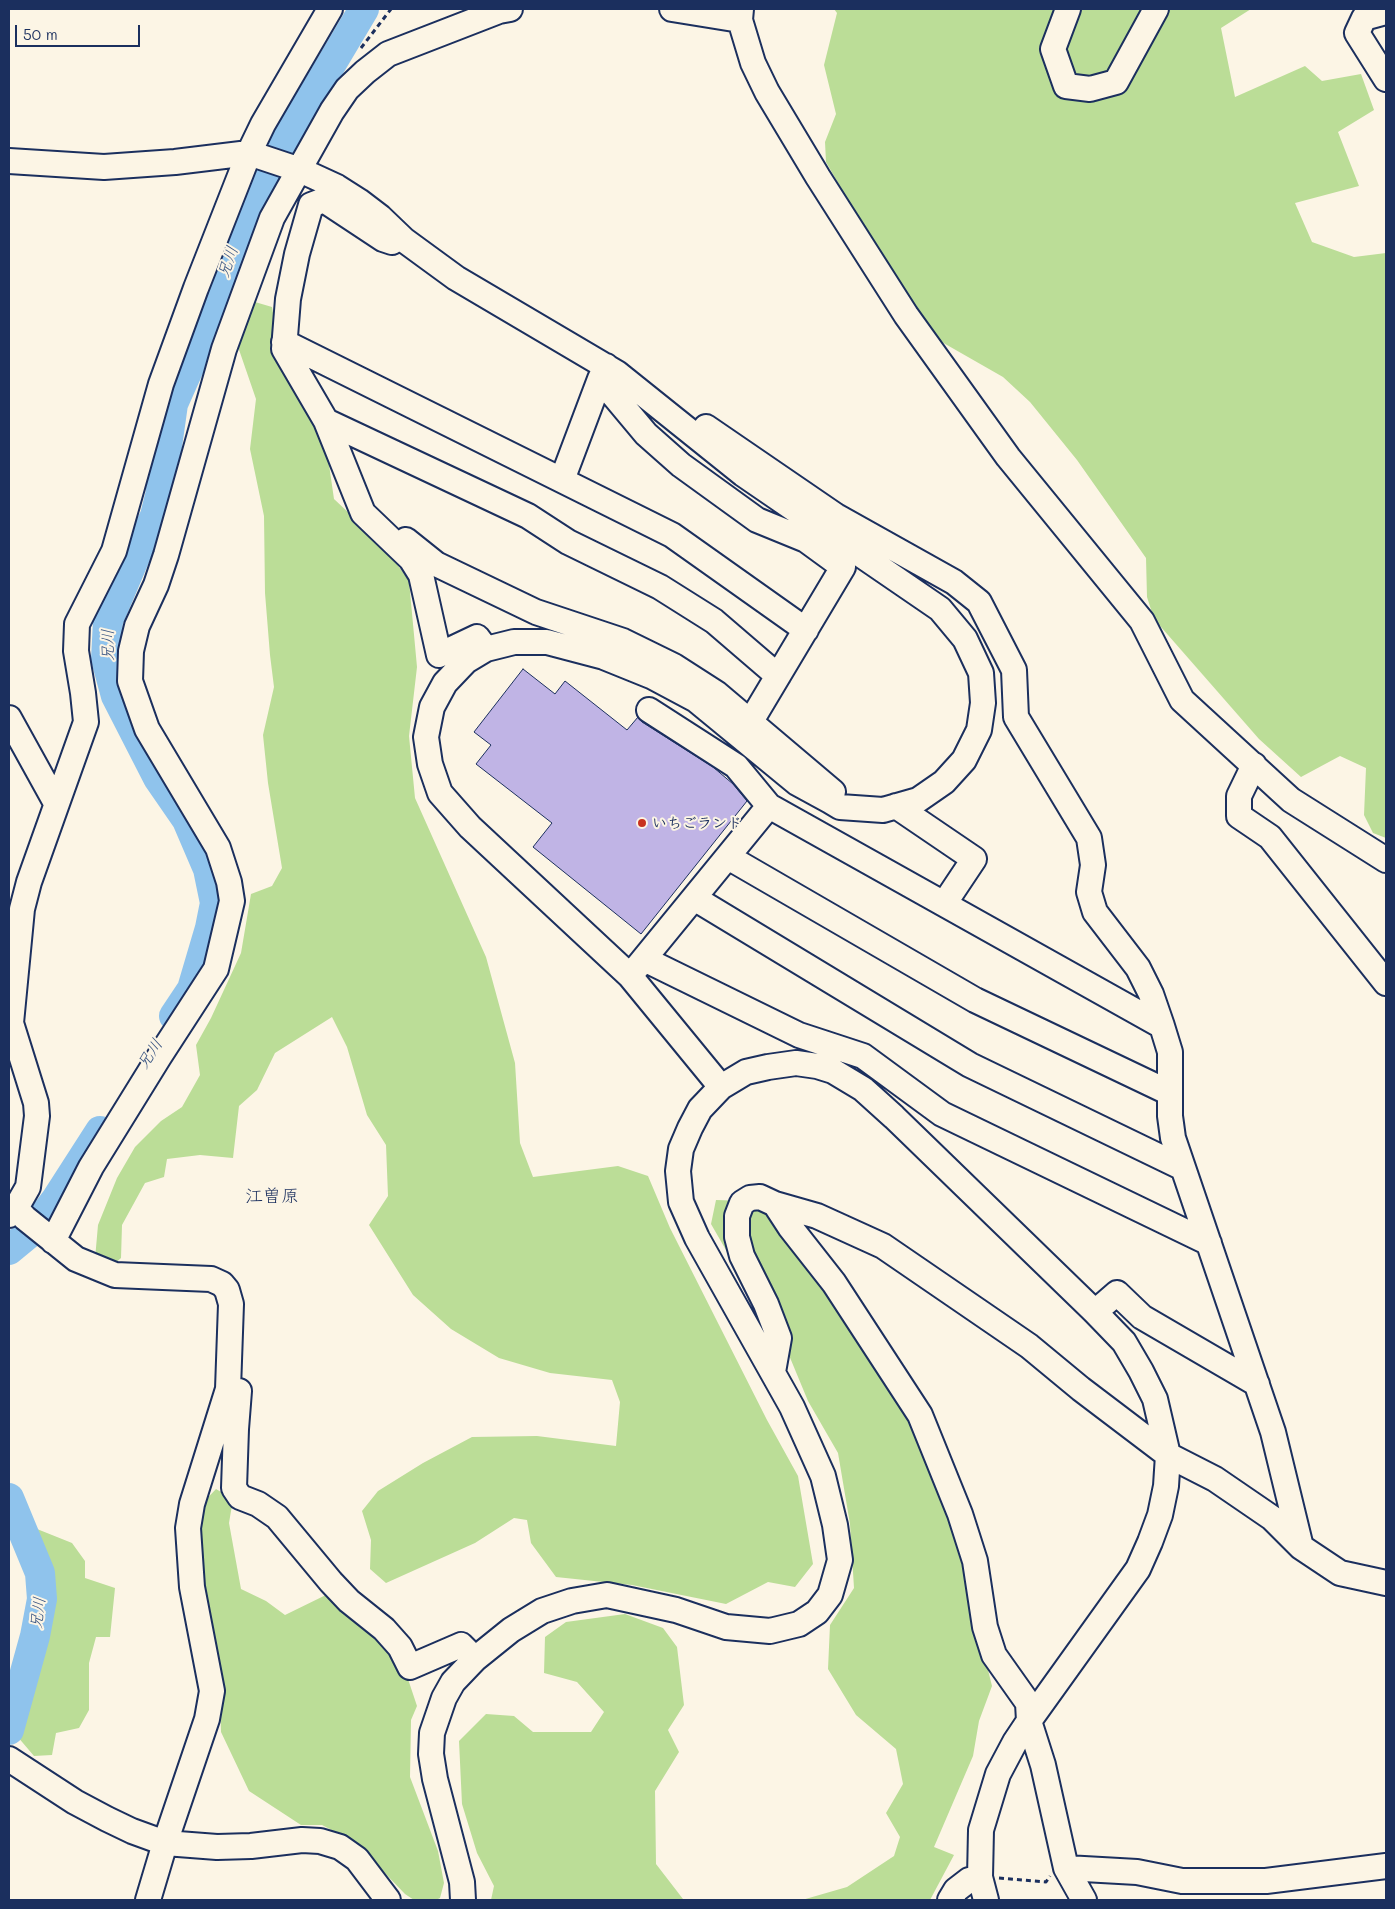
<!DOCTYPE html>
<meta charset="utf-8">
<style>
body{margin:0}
#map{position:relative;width:1395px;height:1909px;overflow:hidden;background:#fcf5e5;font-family:Mali,sans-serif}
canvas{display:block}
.frame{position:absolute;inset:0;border:10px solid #1b2f5e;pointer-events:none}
.scale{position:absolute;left:15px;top:25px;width:125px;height:22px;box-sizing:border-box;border:2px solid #1b2f5e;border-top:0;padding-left:6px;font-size:15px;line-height:18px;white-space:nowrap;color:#1b2f5e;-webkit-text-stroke:4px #fcf5e5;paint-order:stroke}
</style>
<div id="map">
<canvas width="1395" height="1909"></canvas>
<div class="frame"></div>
<div class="scale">50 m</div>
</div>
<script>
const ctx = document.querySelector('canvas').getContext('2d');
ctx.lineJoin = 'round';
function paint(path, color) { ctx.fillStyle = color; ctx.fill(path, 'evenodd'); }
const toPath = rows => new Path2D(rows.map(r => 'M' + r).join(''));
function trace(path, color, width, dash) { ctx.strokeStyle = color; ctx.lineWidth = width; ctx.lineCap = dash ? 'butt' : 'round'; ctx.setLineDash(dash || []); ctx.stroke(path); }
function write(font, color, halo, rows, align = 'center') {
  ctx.font = font + ' Mali,"Klee One",sans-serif'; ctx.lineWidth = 4; ctx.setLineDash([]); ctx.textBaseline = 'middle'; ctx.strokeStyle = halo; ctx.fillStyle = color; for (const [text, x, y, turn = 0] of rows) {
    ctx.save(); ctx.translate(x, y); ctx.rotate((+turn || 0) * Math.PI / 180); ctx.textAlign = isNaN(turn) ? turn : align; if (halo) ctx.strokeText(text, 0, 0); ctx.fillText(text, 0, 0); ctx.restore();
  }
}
const green = toPath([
 [834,9,1251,9,1221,28,1235,97,1305,66,1322,81,1361,74,1374,110,1338,132,1359,186,1295,203,1312,242,1354,257,1386,253,1386,838,1373,833,1364,815,1366,768,1340,756,1301,777,1259,739,1154,619,1147,597,1146,558,1077,460,1030,402,1003,377,933,337,872,242,826,162,825,142,836,114,824,65,837,13],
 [255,302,272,307,280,354,324,430,334,499,384,546,409,581,417,667,409,736,415,798,486,957,515,1063,520,1143,533,1177,618,1166,648,1176,670,1228,767,1420,798,1476,813,1564,795,1587,768,1582,726,1604,632,1585,556,1577,531,1543,527,1520,514,1518,475,1543,386,1583,370,1569,371,1540,362,1511,378,1491,423,1463,472,1437,537,1436,616,1446,620,1402,612,1380,550,1373,499,1358,451,1329,413,1295,369,1225,388,1196,386,1145,367,1115,347,1047,332,1017,275,1053,257,1090,239,1106,233,1158,200,1155,167,1159,164,1177,145,1183,122,1225,121,1258,111,1267,95,1259,98,1225,117,1178,135,1147,161,1121,182,1107,200,1075,196,1045,211,1018,241,953,251,894,272,886,282,868,268,783,263,735,274,687,270,655,265,593,264,516,250,449,256,399,236,341],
 [716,1200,746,1201,767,1207,901,1389,955,1501,980,1638,992,1686,979,1721,973,1756,934,1847,954,1855,930,1900,802,1900,847,1887,894,1856,900,1837,886,1813,903,1784,896,1749,856,1715,828,1669,830,1625,854,1588,850,1524,838,1453,808,1401,774,1319,734,1264,711,1224],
 [216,1489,233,1499,229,1523,241,1589,266,1601,285,1615,332,1592,400,1655,417,1706,411,1720,410,1777,438,1851,444,1883,440,1898,436,1900,414,1900,405,1894,355,1842,322,1825,301,1825,249,1791,221,1732,219,1662,203,1598,199,1507],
 [37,1529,72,1543,85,1561,85,1578,115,1588,110,1637,96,1637,89,1663,89,1710,79,1728,56,1733,52,1755,34,1756,17,1736,37,1669,49,1616,50,1574,34,1543],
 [625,1614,663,1628,677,1647,684,1705,668,1730,679,1752,655,1791,656,1864,683,1899,686,1900,491,1900,494,1886,477,1853,462,1804,459,1741,486,1714,514,1716,533,1732,591,1732,604,1712,577,1682,544,1673,545,1637,566,1622]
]);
const river = toPath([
 [174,1016,192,989,210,928,215,903,208,869,187,820,158,778,116,696,106,659,108,621,135,557,155,516,160,496,173,404,205,332,236,237,270,167,364,9],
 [9,1250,32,1231,55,1201,100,1131],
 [9,1498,40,1573,42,1599,35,1636,9,1730]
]);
const building = toPath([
 [523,669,555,694,565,681,627,730,638,717,642,722,713,767,733,784,747,801,641,934,533,847,552,823,476,764,491,745,474,732,523,669]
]);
const path = toPath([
 [361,48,391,9],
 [999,1878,1046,1882,1050,1876]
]);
const minor = toPath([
 [672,9,740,20],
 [741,9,740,20,753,63,767,92,818,177,906,315,1008,457,1142,621,1182,700,1291,800,1386,860],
 [1068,9,1053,49,1066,86,1090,89,1116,82,1156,9],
 [1386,12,1364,18,1357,33,1386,79],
 [9,161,104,167,175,162,249,153,300,170,337,187,359,201,380,217,404,240,456,278,617,373,743,474,940,609,965,639,981,673,983,703,979,730,964,760,944,782,918,800,883,810,840,807,830,801,797,783,696,700,651,676,604,657,547,642,514,642,486,649,466,661,445,683,432,707,426,737,430,764,440,793,470,827,630,976,721,1087],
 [392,242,383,239,324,200,311,205,297,254,288,299,284,349,326,421,363,513,411,559,421,575,439,655,477,637,486,649],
 [284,342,672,535,806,630],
 [606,366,600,379,646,434,681,465,757,520,806,540,843,567,751,721],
 [326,421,528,516,568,542,660,587,714,621,778,676],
 [706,427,836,516,954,582,979,602,1014,670,1016,717,1089,838,1093,865,1089,892,1095,912,1138,968,1151,994,1162,1026,1170,1052,1170,1116,1173,1138,1273,1432,1301,1547],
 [562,480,600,379],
 [406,540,436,564,536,612,623,641,674,666,716,693,833,792],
 [649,710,736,766,769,806,1162,1026],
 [9,718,56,803],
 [1254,765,1239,796,1239,816,1270,837,1386,983],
 [896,806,974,859,944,904],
 [728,857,975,1000,1170,1093],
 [694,898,970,1065,1183,1168],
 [644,959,799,1035,863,1056,942,1114,1209,1243],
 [634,971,769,806],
 [775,1204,790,1227,834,1283,920,1415,960,1514,975,1561,985,1627,994,1655,1028,1703,1029,1721,1043,1765,1066,1868,1084,1900],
 [16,1208,25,1218,76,1259,115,1275,211,1279,222,1284,227,1290,231,1304,228,1389,192,1504,188,1528,192,1587,212,1691,207,1719,165,1843,148,1900],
 [9,1215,16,1208,28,1187,37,1116,36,1103,11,1023,22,909,29,882,86,722,83,693,76,651,77,624,114,551,161,384,196,288,249,153,263,124,330,9],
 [53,1241,91,1167,159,1057,216,969,232,901,229,882,218,848,147,729,130,681,131,651,137,626,156,585,166,555,224,349,272,218,332,111,347,89,365,72,388,54,499,11,510,9],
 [1095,1312,1117,1293,1142,1317,1257,1384],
 [773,1372,779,1338,766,1304,742,1256,737,1237,737,1216,742,1203,750,1198,760,1197,775,1204,817,1216,883,1246,1029,1346,1081,1389,1168,1455,1215,1479,1272,1518,1301,1547,1340,1573,1386,1583],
 [236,1391,239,1391,236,1429,234,1488,240,1497,258,1504,277,1517,331,1582,349,1601,384,1629,400,1647,410,1667,461,1645,475,1659],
 [9,1759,75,1802,107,1819,132,1831,165,1843,217,1847,251,1846,302,1840,320,1841,340,1847,357,1859,388,1900],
 [1066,1868,1137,1872,1182,1881,1266,1881,1386,1866],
 [463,1900,462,1882,435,1779,431,1754,432,1733,444,1698,453,1682,475,1659,511,1630,542,1611,572,1601,607,1595,676,1610,726,1627,770,1631,799,1624,817,1612,830,1595,840,1560,835,1525,823,1476,792,1407,697,1238,681,1202,678,1171,681,1149,690,1128,700,1109,721,1087,746,1072,768,1067,796,1063,817,1066,833,1071,863,1089,894,1117,1095,1312,1124,1342,1141,1371,1155,1399,1168,1455,1166,1486,1160,1515,1150,1542,1138,1569,1029,1721,1015,1742,998,1774,981,1830,980,1877,986,1900],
 [950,1900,956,1890,969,1880,980,1877]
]);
const markers = [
 [642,823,5,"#c8321e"]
];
const poiNames = [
 ["いちごランド",652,823]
];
const waterNames = [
 ["兄川",228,262,-71],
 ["兄川",108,645,-90],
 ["兄川",150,1054,-57],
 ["兄川",38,1613,-83]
];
const quarterNames = [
 ["江曽原",272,1196]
];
paint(green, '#bbdd97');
trace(river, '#8fc3ec', 30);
paint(building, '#c0b4e5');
trace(building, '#1b2f5e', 1);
trace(minor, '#1b2f5e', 28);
trace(path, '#1b2f5e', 3, [5, 4]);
trace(minor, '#fcf5e5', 24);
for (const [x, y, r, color] of markers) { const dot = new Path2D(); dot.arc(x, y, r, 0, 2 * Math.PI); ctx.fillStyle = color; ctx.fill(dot); trace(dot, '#fcf5e5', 2); }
write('bold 15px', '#1b2f5e', '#fcf5e5', poiNames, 'left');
write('italic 16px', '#385482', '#fcf5e5', waterNames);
write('18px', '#1b2f5e', '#fcf5e5', quarterNames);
</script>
